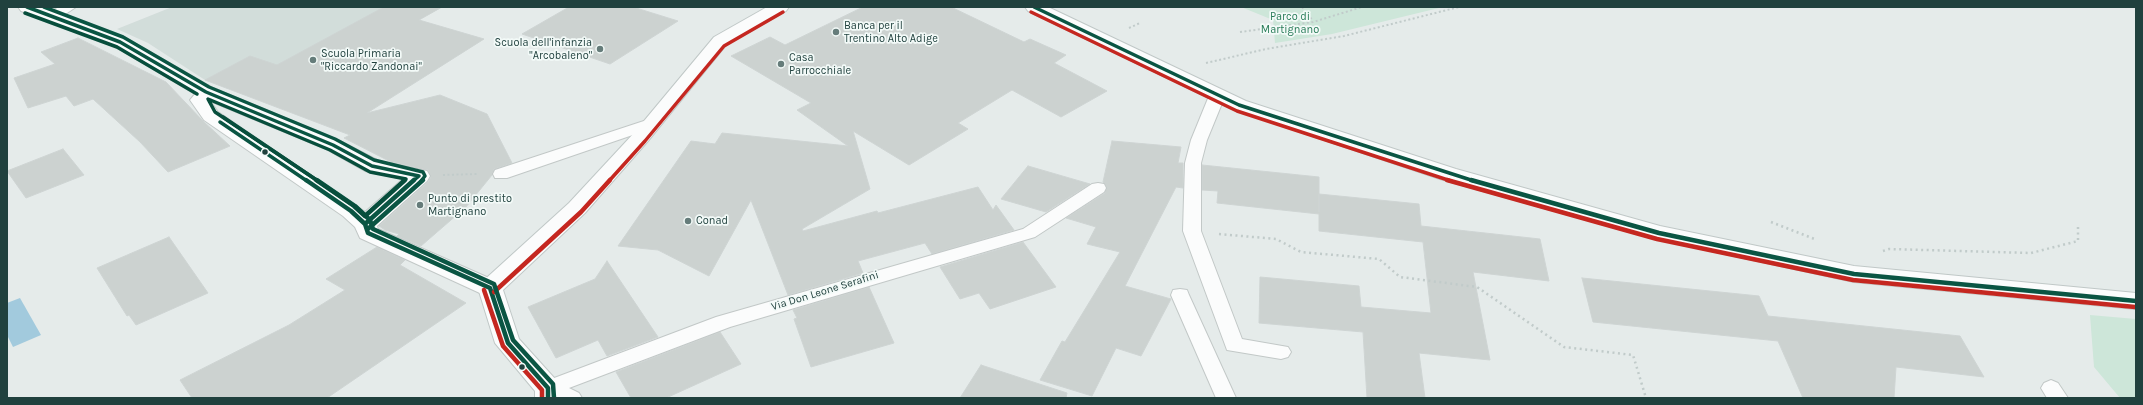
<!DOCTYPE html>
<style>
body{margin:0}
#map{position:relative;width:2143px;height:405px;overflow:hidden;background:#e5ebea;font-family:Karla,sans-serif}
canvas{display:block}
.frame{position:absolute;inset:0;border:8px solid #20413e;pointer-events:none}
</style>
<div id="map">
<canvas width="2143" height="405"></canvas>
<div class="frame"></div>
</div>
<script>
const ctx = document.querySelector('canvas').getContext('2d');
ctx.lineJoin = 'round';
function paint(path, color) { ctx.fillStyle = color; ctx.fill(path, 'evenodd'); }
const toPath = rows => new Path2D(rows.map(r => 'M' + r).join(''));
function trace(path, color, width, dash) { ctx.strokeStyle = color; ctx.lineWidth = width; ctx.lineCap = dash ? 'butt' : 'round'; ctx.setLineDash(dash || []); ctx.stroke(path); }
function write(font, color, halo, rows, align = 'center') {
  ctx.font = font + ' Karla,sans-serif'; ctx.lineWidth = 3.5; ctx.setLineDash([]); ctx.textBaseline = 'middle'; ctx.strokeStyle = halo; ctx.fillStyle = color; for (const [text, x, y, turn = 0] of rows) {
    ctx.save(); ctx.translate(x, y); ctx.rotate((+turn || 0) * Math.PI / 180); ctx.textAlign = isNaN(turn) ? turn : align; if (halo) ctx.strokeText(text, 0, 0); ctx.fillText(text, 0, 0); ctx.restore();
  }
}
const built = toPath([
 [172,7,433,7,439,9,419,20,484,39,424,77,319,123,205,80,148,43,117,29]
]);
const green = toPath([
 [1241,7,1443,7,1332,34,1275,43,1273,20],
 [2090,315,2136,319,2136,398,2120,398,2094,367]
]);
const water = toPath([
 [20,298,41,335,13,347,7,335,7,303]
]);
const building = toPath([
 [384,7,442,7,419,20,484,39,367,113,440,95,487,114,512,163,494,169,492,175,466,207,421,246,397,236,399,234,385,230,379,226,428,182,431,177,428,170,391,162,344,138,350,135,205,80,250,56,277,65,384,7],
 [569,7,633,7,678,21,610,64,522,34,569,7],
 [863,7,951,7,1024,42,1030,39,1066,55,1054,63,1107,91,1061,117,1012,90,958,123,968,129,909,165,853,131,870,189,802,229,803,231,877,211,878,213,978,187,993,210,996,205,1014,230,932,254,925,243,858,261,863,273,788,295,751,200,709,276,658,250,618,246,691,141,715,144,722,133,848,146,797,110,811,103,731,56,770,37,785,45,863,7],
 [78,38,166,82,203,121,230,146,168,172,140,142,93,99,74,106,66,96,28,108,14,78,55,64,41,52,78,38],
 [1112,141,1181,147,1178,163,1183,163,1183,188,1176,187,1125,286,1171,299,1141,356,1116,348,1092,396,1040,380,1062,341,1065,342,1120,252,1087,244,1096,227,1066,218,1105,193,1107,187,1103,182,1112,141],
 [63,149,84,175,26,198,7,171,63,149],
 [1202,165,1319,177,1319,212,1319,194,1419,204,1421,226,1540,239,1549,281,1473,272,1490,360,1419,353,1425,398,1367,398,1363,332,1259,323,1260,277,1359,286,1361,307,1431,313,1423,242,1319,231,1319,214,1217,203,1218,191,1202,190,1202,165],
 [1028,166,1090,184,1046,212,1001,199,1028,166],
 [169,237,208,293,136,325,129,315,127,316,97,268,169,237],
 [1023,242,1056,287,990,309,979,293,960,299,940,267,1023,242],
 [377,247,405,260,400,265,466,303,327,398,192,398,180,380,289,325,345,290,326,279,377,247],
 [607,261,658,337,607,356,598,340,556,358,528,307,595,279,607,261],
 [1582,278,1759,296,1768,316,1960,336,1984,377,1896,367,1894,398,1803,398,1778,341,1593,322,1582,278],
 [869,287,894,343,811,367,794,319,797,318,793,310,869,287],
 [720,332,741,364,666,398,631,398,616,372,720,332],
 [981,365,1067,393,1066,398,960,398,981,365]
]);
const pathFar1 = toPath([
 [1302,7,1313,21],
 [1129,28,1140,23],
 [1240,32,1313,22,1362,7],
 [1206,63,1266,49,1344,36,1459,7],
 [443,175,478,174]
]);
const path = toPath([
 [1771,222,1817,240],
 [1219,234,1276,239,1301,252,1379,259,1400,277,1477,287,1564,347,1633,355,1646,398],
 [1883,251,1889,249,2031,253,2078,241,2078,225]
]);
const lane = toPath([
 [59,7,76,7,58,19,48,19,46,16,48,13,59,7],
 [1217,91,1222,93,1225,96,1207,140,1201,163,1201,231,1242,339,1288,347,1291,352,1288,357,1281,359,1227,350,1183,231,1185,163,1191,140,1209,96,1212,93,1217,91],
 [653,118,659,120,661,123,659,126,507,178,495,178,493,174,495,170,653,118],
 [1098,183,1104,184,1106,188,1104,192,1035,237,730,327,569,388,579,393,582,398,552,398,541,393,538,388,541,383,716,317,1023,229,1092,184,1098,183],
 [1180,289,1187,290,1189,295,1236,398,1216,398,1171,295,1173,290,1180,289],
 [2051,380,2058,383,2068,398,2047,398,2041,388,2044,383,2051,380]
]);
const street = toPath([
 [18,7,43,7,126,38,213,88,340,141,379,161,427,171,430,176,427,181,377,226,378,229,498,282,502,288,498,294,490,296,482,294,360,238,355,227,343,216,204,120,190,100,195,94,114,46,21,11,18,7],
 [210,101,326,149,365,171,403,179,365,212,218,112,210,101]
]);
const secondary = toPath([
 [767,7,789,7,786,11,726,45,648,141,585,213,503,290,519,339,557,381,561,388,561,398,535,398,535,391,495,343,478,288,482,282,569,203,634,133,714,37,767,7],
 [1025,7,1048,7,1246,101,1456,169,1660,226,1854,266,2136,293,2136,309,1854,282,1651,238,1440,179,1232,109,1028,11,1025,7]
]);
const bus1Far1 = toPath([
 [27,7,120,42,206,92,333,145,372,166,419,176,413,181],
 [1034,7,1239,105,1474,181],
 [220,122,307,181]
]);
const bus1 = toPath([
 [306,180,351,211,365,224,368,233,490,288,508,343,548,388,548,398],
 [1471,180,1659,233,1854,274,2136,301],
 [365,224,414,180]
]);
const bus2Far1 = toPath([
 [1031,12,1237,111,1451,181],
 [609,181,645,141,724,46,783,12]
]);
const bus2 = toPath([
 [1447,180,1657,239,1853,280,2135,307],
 [484,290,503,346,542,390,542,398],
 [494,292,581,212,610,180]
]);
const bus3Far1 = toPath([
 [44,7,123,37,209,87,335,139,374,160,423,172,425,176,421,181],
 [223,117,318,181]
]);
const bus3 = toPath([
 [317,180,355,206,370,220,373,229,494,284,513,340,553,384,554,398],
 [369,228,423,180]
]);
const bus4Far1 = toPath([
 [25,13,117,47,197,94],
 [318,181,215,112,208,99,330,150,370,172,406,179,403,181]
]);
const bus4 = toPath([
 [316,180,354,206,365,216,405,180]
]);
const markers = [
 [836,32,4,"#657c7a"],
 [600,49,4,"#657c7a"],
 [313,60,4,"#657c7a"],
 [781,64,4,"#657c7a"],
 [265,152,3.5,"#20413e"],
 [420,205,4,"#657c7a"],
 [688,221,4,"#657c7a"],
 [522,367,3.5,"#20413e"]
];
const parkNames = [
 ["Parco di",1290,17],
 ["Martignano",1290,30]
];
const poiNames = [
 ["Banca per il",844,26],
 ["Trentino Alto Adige",844,39],
 ["Scuola dell'infanzia",592,43,"right"],
 ["\"Arcobaleno\"",592,56,"right"],
 ["Scuola Primaria",321,54],
 ["\"Riccardo Zandonai\"",321,67],
 ["Casa",789,58],
 ["Parrocchiale",789,71],
 ["Punto di prestito",428,199],
 ["Martignano",428,212],
 ["Conad",696,221]
];
const streetNames = [
 ["Via Don Leone Serafini",825,291,-17]
];
paint(built, '#d2ddda');
paint(green, '#cde6d9');
paint(water, '#a2cadd');
paint(building, '#ccd2d0');
trace(building, '#ced4d3', 1);
trace(lane, '#c2c8c7', 2);
trace(street, '#c2c8c7', 2);
trace(secondary, '#c0c8c7', 2);
trace(pathFar1, '#c1cbca', 2, [2, 2.5]);
trace(path, '#c1cbca', 2.5, [2, 3.5]);
paint(lane, '#fbfcfc');
paint(street, '#fbfcfc');
paint(secondary, '#fbfcfc');
trace(bus1Far1, '#0a5543', 3.5);
trace(bus1, '#0a5543', 4.5);
trace(bus2Far1, '#c52720', 3.5);
trace(bus2, '#c52720', 4.5);
trace(bus3Far1, '#0a5543', 3.5);
trace(bus3, '#0a5543', 4.5);
trace(bus4Far1, '#074e3c', 3.5);
trace(bus4, '#074e3c', 4.5);
for (const [x, y, r, color] of markers) { const dot = new Path2D(); dot.arc(x, y, r, 0, 2 * Math.PI); ctx.fillStyle = color; ctx.fill(dot); trace(dot, '#f3faf8', 1.5); }
write('11px', '#277b57', '#f3faf8', parkNames);
write('11px', '#20413e', '#f3faf8', poiNames, 'left');
write('11px', '#20413e', '#f3faf8', streetNames);
</script>
